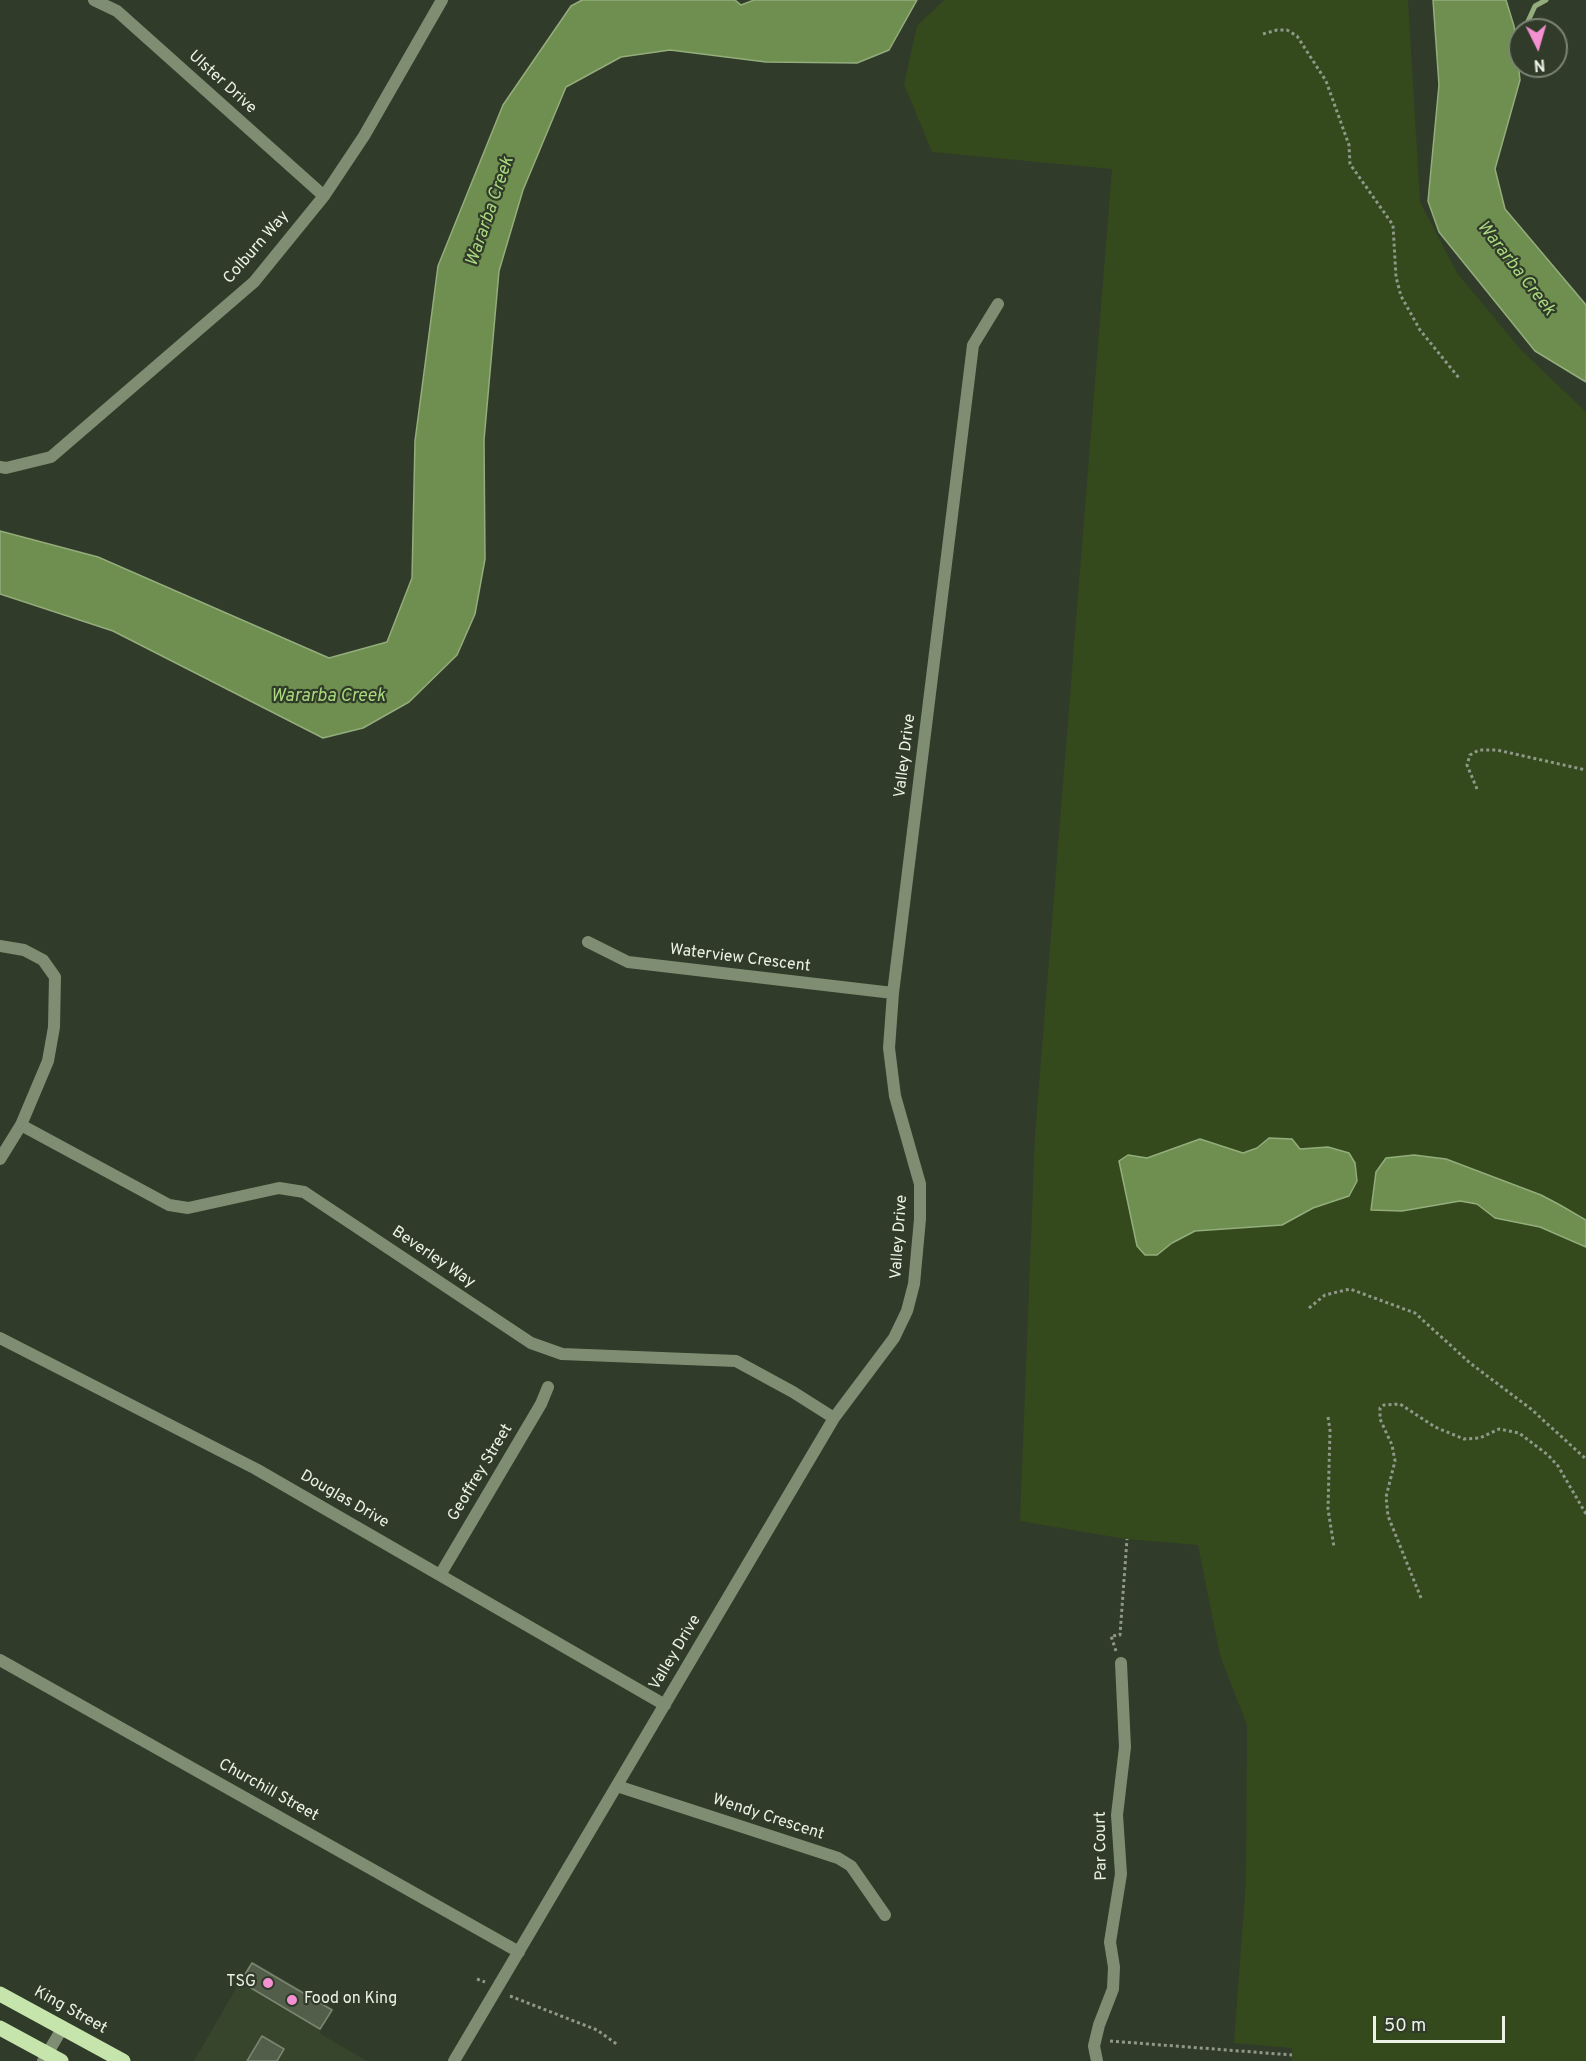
<!DOCTYPE html>
<style>
body{margin:0}
#map{position:relative;width:1586px;height:2061px;overflow:hidden;background:#313b29;font-family:Overpass,sans-serif}
canvas{display:block}
.north{position:absolute;left:1508px;top:18px;width:60px;height:60px;box-sizing:border-box;background:#313b29;border:2px solid #7b8475;border-radius:50%;rotate:175deg;font-size:16px;font-weight:700;line-height:24px;text-align:center;color:#ebf2e6}
.north::after{content:'';display:block;margin:auto;width:21px;height:27px;background:#f591d2;clip-path:polygon(50% 0,100% 100%,50% 72%,0 100%)}
.scale{position:absolute;left:1373px;top:2016px;width:132px;height:27px;box-sizing:border-box;border:3px solid #ebf2e6;border-top:0;padding-left:8px;font-size:18px;line-height:21px;white-space:nowrap;color:#ebf2e6;-webkit-text-stroke:4px #313b29;paint-order:stroke}
</style>
<div id="map">
<canvas width="1586" height="2061"></canvas>
<div class="north">N</div>
<div class="scale">50 m</div>
</div>
<script>
const ctx = document.querySelector('canvas').getContext('2d');
ctx.lineJoin = 'round';
function paint(path, color) { ctx.fillStyle = color; ctx.fill(path, 'evenodd'); }
const toPath = rows => new Path2D(rows.map(r => 'M' + r).join(''));
function trace(path, color, width, dash) { ctx.strokeStyle = color; ctx.lineWidth = width; ctx.lineCap = dash ? 'butt' : 'round'; ctx.setLineDash(dash || []); ctx.stroke(path); }
function write(font, color, halo, rows, align = 'center') {
  ctx.font = font + ' Overpass,sans-serif'; ctx.lineWidth = 4.5; ctx.setLineDash([]); ctx.textBaseline = 'middle'; ctx.strokeStyle = halo; ctx.fillStyle = color; for (const [text, x, y, turn = 0] of rows) {
    ctx.save(); ctx.translate(x, y); ctx.rotate((+turn || 0) * Math.PI / 180); ctx.textAlign = isNaN(turn) ? turn : align; if (halo) ctx.strokeText(text, 0, 0); ctx.fillText(text, 0, 0); ctx.restore();
  }
}
const built = toPath([
 [252,1961,334,2009,319,2033,367,2061,194,2061]
]);
const green = toPath([
 [944,0,1408,0,1420,202,1457,273,1521,350,1586,412,1586,2061,1292,2061,1292,2048,1234,2043,1246,1881,1247,1725,1220,1655,1198,1545,1126,1539,1020,1521,1035,1135,1112,169,932,152,904,84,917,26]
]);
const water = toPath([
 [582,0,735,0,741,5,754,0,917,0,889,50,857,63,766,62,670,50,621,57,566,87,523,190,499,271,484,440,485,559,475,614,457,655,409,702,363,728,323,738,113,631,0,594,0,531,98,557,329,658,387,642,412,578,415,441,438,266,503,105,571,6,582,0],
 [1433,0,1506,0,1514,26,1520,80,1495,169,1505,209,1586,305,1586,382,1535,351,1439,232,1428,201,1439,85,1433,0],
 [1269,1138,1292,1139,1300,1149,1328,1147,1349,1153,1355,1163,1357,1181,1349,1196,1313,1208,1282,1225,1195,1231,1172,1243,1157,1255,1145,1255,1137,1246,1119,1161,1128,1155,1147,1158,1200,1139,1243,1153,1257,1148,1269,1138],
 [1414,1155,1446,1159,1541,1195,1560,1205,1586,1220,1586,1247,1540,1227,1495,1218,1477,1204,1460,1201,1402,1211,1371,1210,1376,1172,1386,1158,1414,1155]
]);
const stream = toPath([
 [1524,30,1535,6,1546,0],
 [1513,50,1520,39]
]);
const building = toPath([
 [252,1963,332,2010,320,2029,251,1988,253,1986,242,1979,252,1963],
 [262,2036,284,2049,277,2061,247,2061,262,2036]
]);
const path = toPath([
 [1263,34,1277,30,1287,30,1297,36,1326,81,1349,145,1350,164,1393,225,1396,277,1401,296,1420,330,1459,378],
 [1477,789,1467,765,1470,755,1479,750,1497,750,1586,770],
 [1309,1308,1325,1295,1350,1289,1415,1313,1470,1363,1531,1409,1586,1459],
 [1328,1417,1330,1430,1328,1509,1334,1547],
 [1421,1598,1388,1516,1386,1497,1395,1461,1392,1445,1380,1419,1380,1408,1384,1405,1400,1404,1435,1427,1464,1439,1480,1438,1499,1429,1519,1433,1548,1455,1558,1466,1586,1514],
 [1116,1651,1111,1636,1120,1635,1127,1539],
 [477,1979,485,1982],
 [510,1996,597,2030,618,2045],
 [1110,2041,1292,2055]
]);
const minor = toPath([
 [94,0,117,11,324,196],
 [0,467,6,468,51,457,254,282,324,196,364,136,442,0],
 [588,942,628,962,893,993],
 [0,946,24,950,43,960,55,977,54,1027,48,1061,21,1125,0,1159],
 [21,1125,169,1205,188,1208,279,1188,304,1192,531,1343,562,1354,736,1361,793,1392,834,1418],
 [0,1338,256,1469,665,1705],
 [440,1575,541,1404,548,1387],
 [0,1660,519,1952],
 [617,1786,838,1858,851,1866,885,1915],
 [43,2061,63,2027],
 [454,2061,834,1418,894,1338,907,1311,914,1284,920,1219,920,1184,895,1096,889,1048,893,993,973,345,998,304],
 [1097,2061,1094,2046,1099,2025,1113,1989,1114,1967,1110,1942,1121,1874,1117,1815,1125,1747,1121,1663]
]);
const primary = toPath([
 [0,1994,123,2061],
 [0,2028,61,2061]
]);
const markers = [
 [268,1983,6,"#f591d2"],
 [292,2000,6,"#f591d2"]
];
const streetNames = [
 ["Ulster Drive",222,83,42],
 ["Colburn Way",257,248,-49],
 ["Valley Drive",906,756,-83],
 ["Waterview Crescent",740,959,7],
 ["Valley Drive",900,1237,-86],
 ["Beverley Way",433,1258,34],
 ["Geoffrey Street",481,1473,-59],
 ["Douglas Drive",344,1500,30],
 ["Valley Drive",676,1653,-59],
 ["Churchill Street",268,1791,29],
 ["Wendy Crescent",768,1818,18],
 ["Par Court",1102,1846,-91],
 ["King Street",70,2011,29]
];
const poiNames = [
 ["TSG",256,1983],
 ["Food on King",304,2000,"left"]
];
const waterNames = [
 ["Wararba Creek",491,212,-71],
 ["Wararba Creek",1515,269,52],
 ["Wararba Creek",328,697]
];
paint(built, '#38452d');
paint(green, '#344a1d');
paint(water, '#6e8f4f');
trace(water, '#94ad7c', 1.5);
trace(stream, '#94ad7c', 5);
paint(building, '#535e4a');
trace(building, '#7b8671', 1.5);
trace(path, '#8f9889', 3, [3, 3]);
trace(minor, '#7f8e73', 12);
trace(primary, '#c6e5ac', 15);
for (const [x, y, r, color] of markers) { const dot = new Path2D(); dot.arc(x, y, r, 0, 2 * Math.PI); ctx.fillStyle = color; ctx.fill(dot); trace(dot, '#313b29', 2); }
write('16px', '#ebf2e6', '#313b29', streetNames);
write('16px', '#ebf2e6', '#313b29', poiNames, 'right');
write('italic 18px', '#a9d87e', '#313b29', waterNames);
</script>
